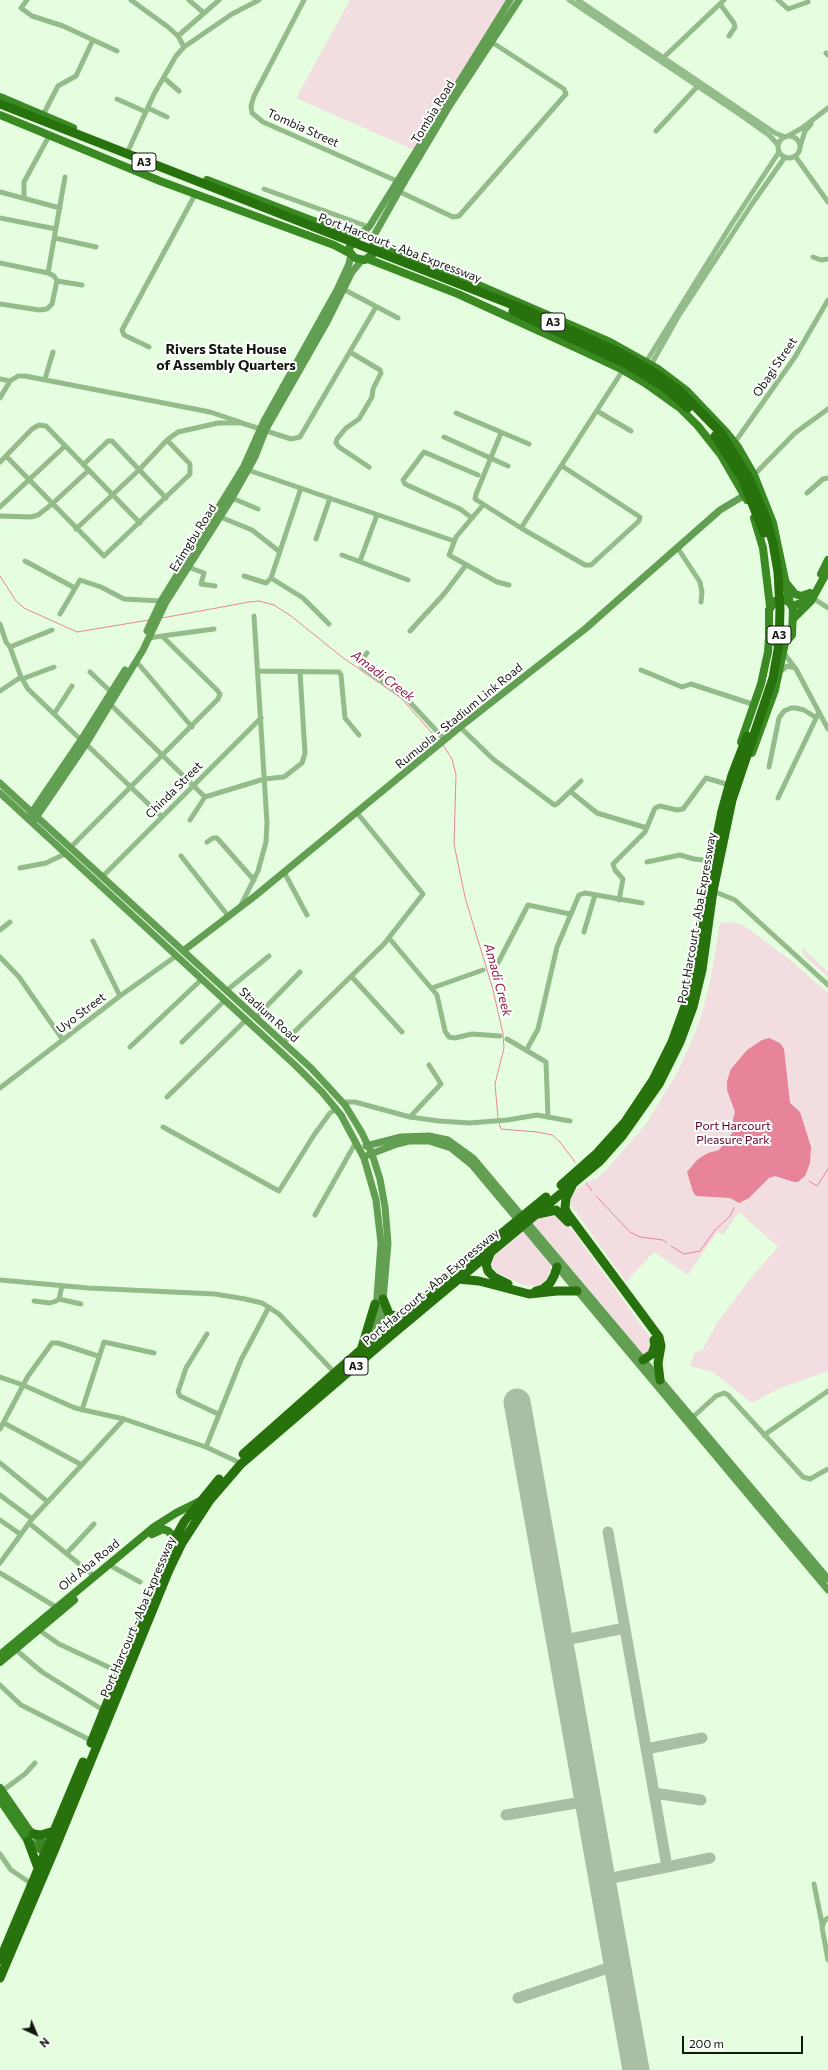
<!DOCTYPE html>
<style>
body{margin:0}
#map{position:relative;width:828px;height:2070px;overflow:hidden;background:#e6fee0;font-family:Commissioner,sans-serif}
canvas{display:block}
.north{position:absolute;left:16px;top:2014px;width:40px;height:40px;-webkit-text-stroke:3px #fff;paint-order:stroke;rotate:136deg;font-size:11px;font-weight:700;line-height:16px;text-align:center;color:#10180e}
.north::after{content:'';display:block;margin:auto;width:14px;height:18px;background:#10180e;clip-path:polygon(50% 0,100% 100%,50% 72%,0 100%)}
.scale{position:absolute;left:682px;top:2036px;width:121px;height:18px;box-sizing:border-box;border:2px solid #10180e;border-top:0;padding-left:5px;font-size:12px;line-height:14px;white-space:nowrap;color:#10180e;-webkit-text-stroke:3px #fff;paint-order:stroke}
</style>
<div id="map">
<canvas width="828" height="2070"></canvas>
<div class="north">N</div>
<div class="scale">200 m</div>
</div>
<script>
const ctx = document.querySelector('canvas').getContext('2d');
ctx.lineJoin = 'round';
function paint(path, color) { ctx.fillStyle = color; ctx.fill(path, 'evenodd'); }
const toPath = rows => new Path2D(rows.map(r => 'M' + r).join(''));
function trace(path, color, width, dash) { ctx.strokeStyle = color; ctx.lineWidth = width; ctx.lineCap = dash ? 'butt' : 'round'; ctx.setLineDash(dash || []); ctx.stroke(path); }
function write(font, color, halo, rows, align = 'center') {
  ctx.font = font + ' Commissioner,sans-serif'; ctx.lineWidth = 4; ctx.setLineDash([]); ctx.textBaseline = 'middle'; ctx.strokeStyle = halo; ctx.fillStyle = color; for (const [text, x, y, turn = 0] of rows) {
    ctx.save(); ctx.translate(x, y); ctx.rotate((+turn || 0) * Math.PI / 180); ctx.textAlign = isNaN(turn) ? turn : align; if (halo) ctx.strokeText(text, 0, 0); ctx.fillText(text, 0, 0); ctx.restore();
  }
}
const green = toPath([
 [350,0,509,0,414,150,296,98],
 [730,922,743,925,789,959,828,993,828,1371,780,1388,752,1403,713,1372,690,1366,694,1353,699,1350,702,1351,717,1323,751,1278,778,1247,739,1212,723,1235,717,1232,688,1275,654,1252,626,1282,571,1205,570,1199,576,1190,584,1184,593,1179,595,1180,606,1170,646,1124,678,1071,695,1033,702,1013,710,982,720,923],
 [802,947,828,972,828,977,803,955],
 [552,1212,564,1219,650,1337,650,1350,646,1354,643,1354,532,1222],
 [524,1230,550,1260,551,1266,549,1276,539,1286,523,1285,496,1272,490,1264,498,1252]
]);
const water = toPath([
 [769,1038,780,1043,784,1049,790,1103,800,1112,811,1147,810,1163,805,1176,798,1182,794,1182,775,1176,769,1178,749,1198,739,1203,730,1198,696,1196,693,1192,687,1172,698,1159,708,1153,719,1150,733,1132,733,1119,735,1112,727,1090,727,1081,731,1069,747,1050,762,1040]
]);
const stream = toPath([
 [0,576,16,601,24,608,77,632,149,620],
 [162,618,249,602,259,601,274,605,291,616,342,657,401,698,439,741],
 [443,745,452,759,456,775,454,844,465,897,493,990,503,1034,504,1048,495,1084,498,1118],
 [499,1123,501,1129,537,1132,552,1135,560,1142,575,1162],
 [809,1181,817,1186,828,1169],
 [586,1183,592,1191],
 [596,1196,630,1232,640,1237,663,1240,667,1243],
 [671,1246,684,1254,700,1251,715,1230,730,1216,734,1208]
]);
const taxiway = toPath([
 [560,1641,625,1628],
 [646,1749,702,1738],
 [654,1793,701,1800],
 [506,1815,588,1801],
 [667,1867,710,1858],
 [602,1880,667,1867,608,1532],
 [518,1998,617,1965]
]);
const runway = toPath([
 [517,1402,636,2070]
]);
const street = toPath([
 [27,0,21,8,32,16,63,26,117,51],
 [131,0,168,27,178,36,184,47],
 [189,0,204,13],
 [304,0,254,96,251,106,252,113,263,122,397,181],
 [569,0,742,116,770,136,778,145],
 [578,0,775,133,785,137],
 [778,0,788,9,808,2],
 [720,4,734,23,735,27,729,36],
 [178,36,219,0],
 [826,53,828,55],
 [663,58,724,0],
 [164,78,179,91],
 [117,99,146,112],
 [148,108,167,117],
 [43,115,58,86,76,76,93,40],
 [656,131,697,87],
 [788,136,802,128,828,108],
 '778 147a11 11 0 1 1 22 0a11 11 0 1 1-22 0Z',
 [800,147,805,131,811,124],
 [128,151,154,94,176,56,184,47,232,14,259,0],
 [795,156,828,202],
 [264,189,369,227],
 [398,191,453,217,459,216,566,94,564,89,490,41],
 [0,192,60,208],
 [24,197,24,182,49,136],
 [0,218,56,229],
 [55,238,96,247],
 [813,257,821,260,828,259],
 [0,263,48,273,54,276,57,281,52,304,47,309,39,310,0,304],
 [48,273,65,177],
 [57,281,82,285],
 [343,289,398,318],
 [149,347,124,335,122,330,196,193],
 [350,352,380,370,381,373,373,389,372,397,359,419,346,428,337,439,336,443,339,447,369,467],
 [646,362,731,225,779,152],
 [651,365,678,317,752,204,785,157],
 [0,379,10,381],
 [45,379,53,352],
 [0,398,10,381,18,376,25,376,210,412,240,422],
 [597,411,631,431],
 [456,413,529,444],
 [501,433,476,494,475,499,521,528,585,565,591,565,639,521,640,517,562,466],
 [444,437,508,466],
 [735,442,795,357,828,300],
 [6,456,104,556,190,474,190,464,167,440],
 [0,462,32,429,39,425,46,426,140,523],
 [84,464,108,441,112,441,166,498],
 [248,470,454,541],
 [754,475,795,433,828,409],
 [807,493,823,479,828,478],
 [232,498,258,509],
 [483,505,456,537,449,555,497,582,509,585],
 [0,507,65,446],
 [0,516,31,517,38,515,52,504,89,470],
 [218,516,252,530,280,552],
 [472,518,460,509,405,484,403,480,424,452,478,475],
 [521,528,623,370],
 [76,529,140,469,167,440,178,432,218,423,242,423,291,439,300,437,376,307],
 [316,539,330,498],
 [677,547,700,582,702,592,701,602],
 [342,555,408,580],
 [25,561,75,588],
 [360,561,377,515],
 [188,567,204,573,201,584,215,586],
 [244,576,266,583,271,578,301,488],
 [271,578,303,598,329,624],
 [813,598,828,608],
 [60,614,80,580,101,587,124,599,161,601],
 [0,624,6,642,10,647,21,677,28,689,81,740],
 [410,631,444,594,466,565],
 [162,636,214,629],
 [10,647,52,630],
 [783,652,796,669,828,729],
 [367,653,360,662,362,667,406,698,445,740],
 [136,661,192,727],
 [641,670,682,687,691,684,755,705],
 [258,671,339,672,341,675,345,718,359,735],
 [90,672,111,692],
 [780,672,787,666,795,668],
 [22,679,54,667],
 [0,691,21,677],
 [109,703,205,797,264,779,284,777,302,763,305,753,300,672],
 [54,714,72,686],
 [460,727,493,759,553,804,555,805,558,803,581,781],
 [86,744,162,817],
 [769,767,779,718,784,711,791,708,796,708,804,710,815,717],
 [571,792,597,813,647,828],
 [778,798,819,712],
 [190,820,205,797],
 [207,842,213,838,217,838,254,880],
 [70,848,218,699,220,694,217,690,162,636,149,638],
 [181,856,229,917],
 [647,862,680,855,694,859,712,861],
 [20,868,46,863,65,854],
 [284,872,307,915],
 [102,877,261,718],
 [713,891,735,900,828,985],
 [619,900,623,879,615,870,613,864,645,832,655,808,660,806,677,810,683,809,706,778,726,784],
 [241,905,258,871,266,842,267,823,254,616],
 [0,930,10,922],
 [584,932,595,895],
 [389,938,437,995,445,1031,449,1037,455,1038,472,1034,500,1036],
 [93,941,120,996],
 [0,957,19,977,63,1040],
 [492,967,496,966,499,961,528,905,570,914],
 [351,976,402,1032],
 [432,988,483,970],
 [226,991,269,956],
 [255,1018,300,972],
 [507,1039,546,1062,548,1117],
 [182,1042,225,1000],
 [283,1043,384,944,423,894,358,814],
 [130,1047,202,979],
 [527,1049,538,1029,557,947,579,895,585,893,642,903],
 [0,1088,120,996,176,956],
 [167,1097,246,1020],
 [343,1102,355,1102,410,1117,439,1121,470,1123,507,1120,537,1115,570,1121],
 [410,1117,441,1084,429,1065],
 [163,1127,279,1191,314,1135,330,1113,336,1109],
 [315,1215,356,1142],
 [0,1280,88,1288,215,1294,245,1299,262,1303,279,1314,334,1372],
 [59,1299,81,1304],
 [34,1301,50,1303,56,1301,59,1299,62,1286],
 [207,1334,186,1368,178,1392,180,1396,218,1414],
 [0,1377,23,1385,75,1408,124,1419,206,1447,236,1461],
 [82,1410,104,1342,154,1353],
 [693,1417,716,1396,724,1393,728,1395,803,1477,810,1479,828,1469],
 [4,1423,82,1465],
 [0,1429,28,1376,52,1343,58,1343,98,1356],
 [764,1435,828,1391],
 [206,1447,241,1360,269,1307],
 [0,1463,48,1502],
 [0,1495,32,1519],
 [0,1520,20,1534],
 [29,1523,94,1576],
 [67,1553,94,1524],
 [0,1563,32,1519,124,1419],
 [113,1567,140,1582],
 [0,1573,56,1607],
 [39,1630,59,1644,119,1672],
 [15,1649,42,1672,103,1710],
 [0,1685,21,1705,92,1741],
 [2,1791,25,1774,35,1763],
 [0,1854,11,1870,32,1884],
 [814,1884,822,1924],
 [828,1918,825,1920,822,1927,828,1960]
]);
const secondary = toPath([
 [359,235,369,227,510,0],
 [372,239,403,184,450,105,519,0],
 [147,631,161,601,244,466,264,421,337,290,349,264,351,254],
 [0,783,311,1068,345,1105,362,1133,372,1154,380,1179,385,1207,388,1243,380,1334],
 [0,793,296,1066,322,1092,341,1115,364,1158,376,1200,381,1243,374,1338],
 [30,815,81,740,125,670],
 [35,819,86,744,143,650,166,602,232,498,255,457,266,429,327,322,352,272,362,260],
 [183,951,255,896,460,727,585,629,720,510,745,495],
 [366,1146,401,1137,429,1136,448,1140,473,1158,828,1579],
 [368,1155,397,1144,409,1141,429,1141,451,1148,472,1165,828,1590]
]);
const primary = toPath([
 [0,97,73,128],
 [0,115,160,181,334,245,351,254],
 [207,180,350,235,364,235,368,236,374,242,375,248,373,254,365,260,355,258,349,251,351,241,359,235],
 [374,244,462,278,610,342,658,369,687,391,726,432,738,447,754,475,773,523,790,603],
 [368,259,458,294,581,350,623,370,645,383,680,408,698,426,721,455,747,500],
 [754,518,763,548,770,606],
 [821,574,828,560],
 [787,584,795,594,801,596,810,593],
 [783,599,790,603,793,609,792,635,785,643,777,644,769,637,769,610,775,601,783,599],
 [792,606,804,602,810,593],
 [793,619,811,601,828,570],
 [741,742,761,684,768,652,769,637],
 [752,753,775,690,785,643],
 [152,1534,163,1529,168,1531,179,1541],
 [0,1655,154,1527,176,1513,200,1501],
 [0,1662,74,1600],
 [0,1788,29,1830,52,1850],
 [0,1800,28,1841,50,1856]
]);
const highway = toPath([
 [0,104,531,312,619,352,655,373,681,392,722,434,749,478,766,518,773,543,778,572,780,609,779,644,773,678,732,800,713,891,702,970,693,1007,680,1042,659,1084,623,1135,600,1161,388,1338,241,1464,210,1500,182,1543,169,1570,54,1851,0,1978],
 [513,311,626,364,664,387,688,408],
 [715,436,742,478,764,533],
 [561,1185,597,1153,625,1122,653,1080,672,1042,685,1006,694,967,707,886,722,811,732,775,747,736],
 [572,1186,566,1198,565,1208,567,1213,659,1337,661,1346,658,1363,660,1380],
 [538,1214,556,1210,568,1222],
 [490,1254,486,1264,488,1271,494,1277,508,1284],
 [458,1279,479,1281,529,1294,557,1291,577,1291],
 [536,1291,543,1289,550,1283,554,1276,557,1267],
 [383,1299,389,1314,396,1316,402,1316],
 [362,1347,375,1304],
 [643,1360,652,1354,655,1345,654,1340],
 [243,1454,374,1338,546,1197],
 [91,1743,168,1551,184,1522,219,1479],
 [33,1834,41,1835,54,1831],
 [28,1841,38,1868],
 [0,1960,83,1762]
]);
const shields = [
 [144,162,24],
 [553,322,24],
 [779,635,24],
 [356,1366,24]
];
const shieldNames = [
 ["A3",144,162],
 ["A3",553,322],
 ["A3",779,635],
 ["A3",356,1366]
];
const streetNames = [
 ["Tombia Road",433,112,-59],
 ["Tombia Street",303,128,24],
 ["Port Harcourt - Aba Expressway",400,248,21],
 ["Obagi Street",775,367,-56],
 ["Ezimgbu Road",193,538,-58],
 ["Rumuola - Stadium Link Road",459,716,-39],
 ["Chinda Street",174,790,-45],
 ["Port Harcourt - Aba Expressway",697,918,-80],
 ["Uyo Street",81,1013,-37],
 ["Stadium Road",269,1015,42],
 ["Port Harcourt - Aba Expressway",431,1287,-40],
 ["Old Aba Road",89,1565,-39],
 ["Port Harcourt - Aba Expressway",138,1617,-67]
];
const parkNames = [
 ["Port Harcourt",733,1126],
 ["Pleasure Park",733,1140]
];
const waterNames = [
 ["Amadi Creek",383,676,37],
 ["Amadi Creek",498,980,75]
];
const quarterNames = [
 ["Rivers State House",226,349],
 ["of Assembly Quarters",226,365]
];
paint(green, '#f2dde1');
paint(water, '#e8849a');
trace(stream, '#e8849a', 1);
trace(taxiway, '#aabea6', 11);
trace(runway, '#aabea6', 27);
trace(street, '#94bc8a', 5);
trace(secondary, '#629f53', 7);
trace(primary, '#3a8923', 8);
trace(highway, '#28720e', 9);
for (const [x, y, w] of shields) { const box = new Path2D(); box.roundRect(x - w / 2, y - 9, w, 18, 3); ctx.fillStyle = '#fff'; ctx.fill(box); trace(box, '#10180e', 1); }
write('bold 11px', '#10180e', null, shieldNames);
write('12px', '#10180e', '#fff', streetNames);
write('12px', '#5e0127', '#fff', parkNames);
write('italic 13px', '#911b44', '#fff', waterNames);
write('bold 14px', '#10180e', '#fff', quarterNames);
</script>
